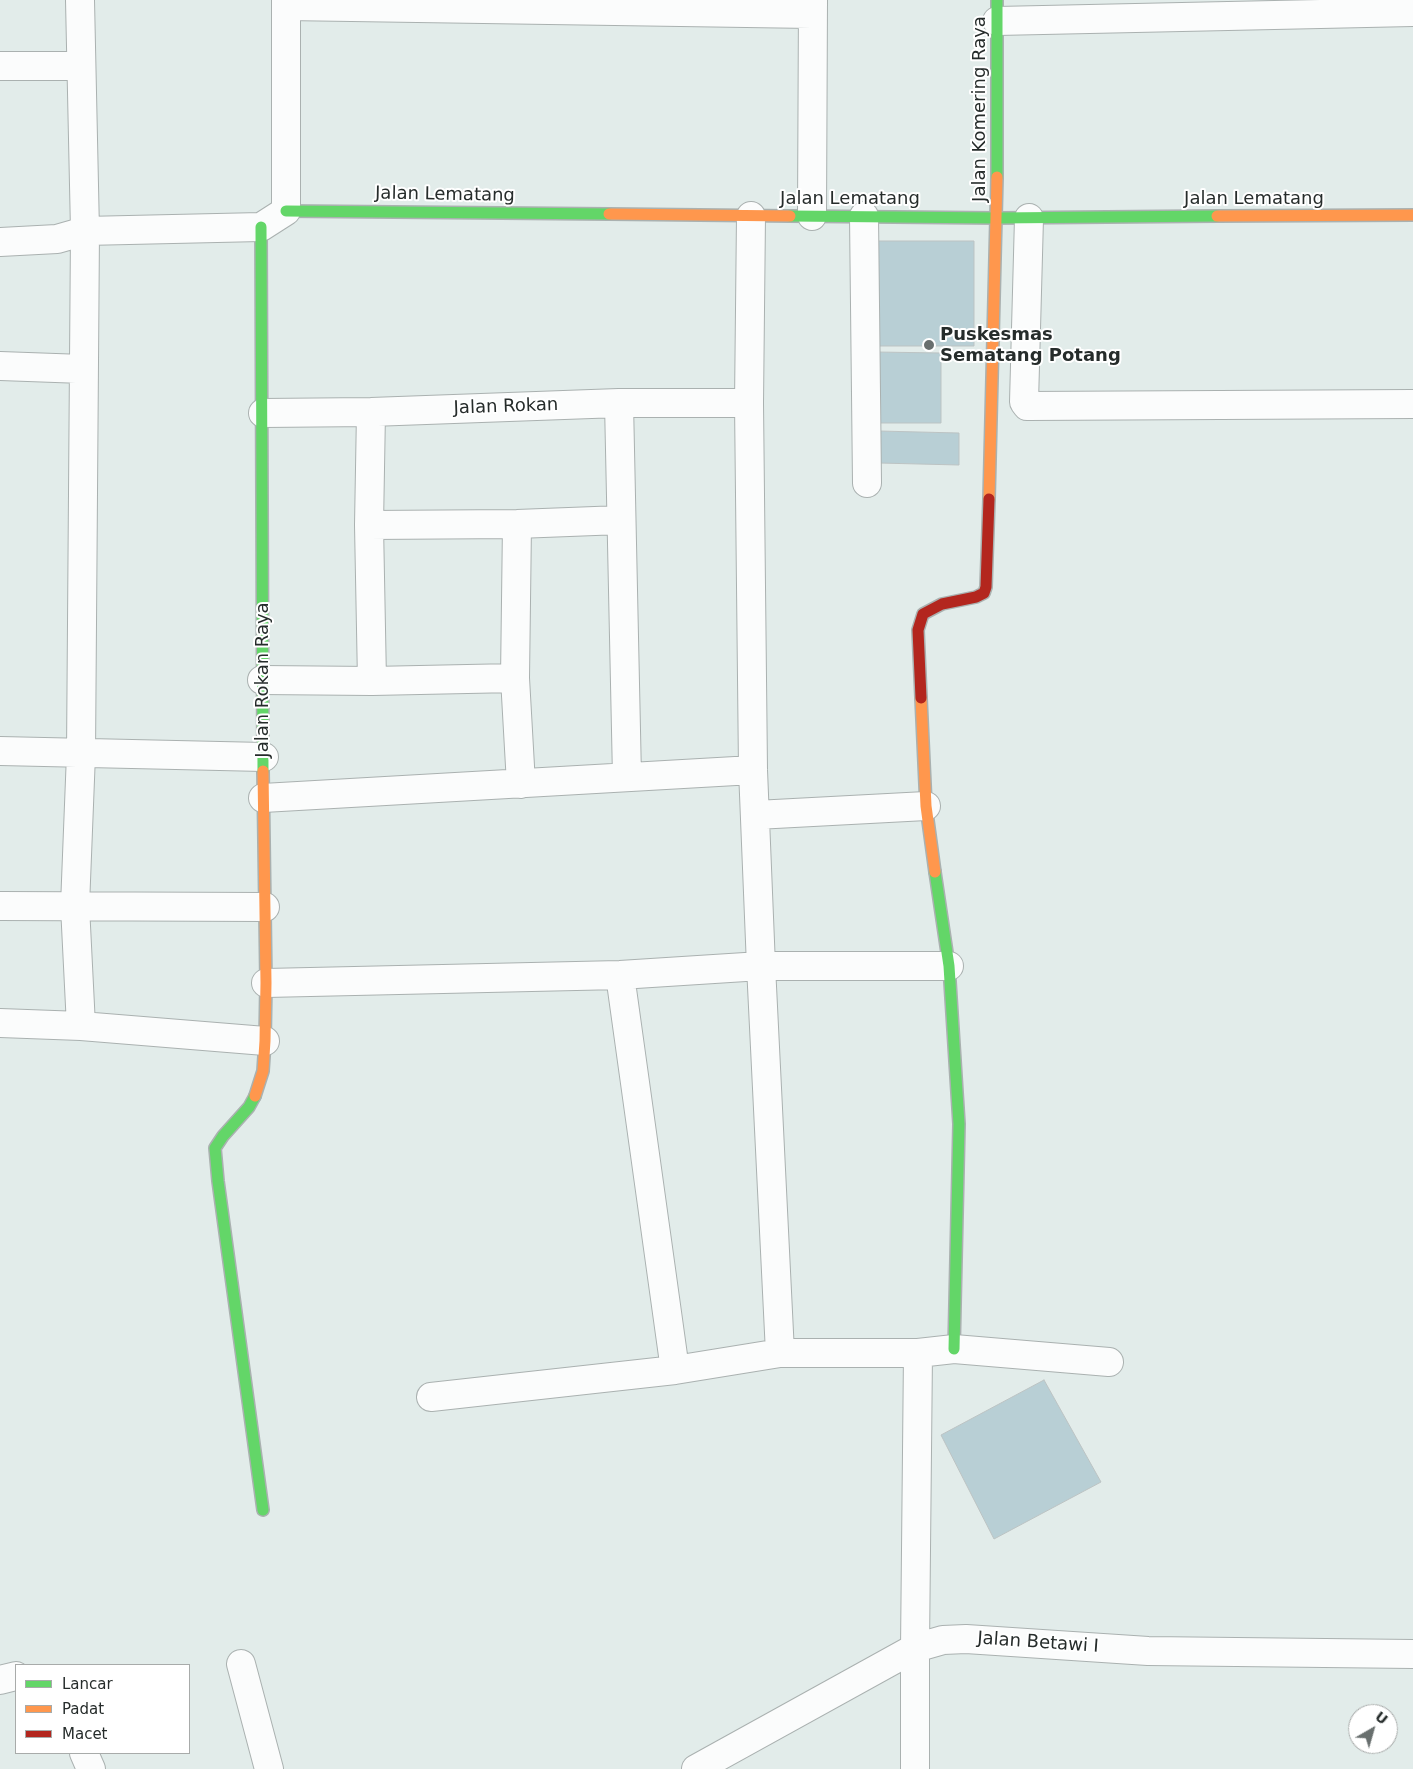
<!DOCTYPE html>
<style>
body{margin:0}
#map{position:relative;width:1413px;height:1769px;overflow:hidden;background:#e2ecea;font-family:"DejaVu Sans",sans-serif}
canvas{display:block}
.legend{position:absolute;left:15px;top:1664px;width:175px;height:90px;box-sizing:border-box;background:#fff;border:1px solid #a8abaa;margin:0;padding:6px 9px;list-style:none;font-size:15px;color:#262c2b}
.legend li{display:flex;align-items:center;gap:10px;height:25px}
.legend b{width:25px;border:1px solid #a8abaa}
.north{position:absolute;left:1348px;top:1704px;width:50px;height:50px;box-sizing:border-box;background:#fff;border:1px solid #a8abaa;border-radius:50%;rotate:38deg;font-size:14px;font-weight:700;line-height:20px;text-align:center;color:#262c2b}
.north::after{content:'';display:block;margin:auto;width:18px;height:22px;background:#686f6e;clip-path:polygon(50% 0,100% 100%,50% 72%,0 100%)}
</style>
<div id="map">
<canvas width="1413" height="1769"></canvas>
<ul class="legend">
<li><b style="height:6px;background:#63d668"></b>Lancar</li>
<li><b style="height:6px;background:#ff974d"></b>Padat</li>
<li><b style="height:6px;background:#b3261e"></b>Macet</li>
</ul>
<div class="north">U</div>
</div>
<script>
const ctx = document.querySelector('canvas').getContext('2d');
ctx.lineJoin = 'round';
function paint(path, color) { ctx.fillStyle = color; ctx.fill(path, 'evenodd'); }
const toPath = rows => new Path2D(rows.map(r => 'M' + r).join(''));
function trace(path, color, width, dash) { ctx.strokeStyle = color; ctx.lineWidth = width; ctx.lineCap = dash ? 'butt' : 'round'; ctx.setLineDash(dash || []); ctx.stroke(path); }
function write(font, color, halo, rows, align = 'center') {
  ctx.font = font + ' "DejaVu Sans",sans-serif'; ctx.lineWidth = 4; ctx.setLineDash([]); ctx.textBaseline = 'middle'; ctx.strokeStyle = halo; ctx.fillStyle = color; for (const [text, x, y, turn = 0] of rows) {
    ctx.save(); ctx.translate(x, y); ctx.rotate((+turn || 0) * Math.PI / 180); ctx.textAlign = isNaN(turn) ? turn : align; if (halo) ctx.strokeText(text, 0, 0); ctx.fillText(text, 0, 0); ctx.restore();
  }
}
const building = toPath([
 [876,241,974,241,974,346,876,346,876,241],
 [876,352,941,353,941,423,876,423,876,352],
 [879,431,959,433,959,465,879,463,879,431],
 [1044,1380,1101,1482,994,1539,941,1435,1044,1380]
]);
const street = toPath([
 [80,0,85,231,81,754,75,906,81,1026],
 [286,6,812,14],
 [997,21,1413,12],
 [0,66,81,66],
 [751,216,749,403,753,770,761,966,949,966],
 [812,216,813,0],
 [864,216,867,483],
 [1029,218,1024,402,1027,406,1413,404],
 [0,242,57,239,85,231,261,227,286,211,286,0],
 [0,366,83,369],
 [619,403,627,777],
 [263,413,371,412,619,403,749,403],
 [517,524,515,678,521,784],
 [369,525,371,412],
 [262,680,372,681,515,678],
 [372,681,369,525,517,524,621,520],
 [0,751,264,757],
 [263,798,753,770],
 [756,815,926,806],
 [0,906,265,907],
 [620,975,675,1370],
 [266,983,620,975,761,966,780,1353],
 [0,1023,81,1026,265,1041],
 [431,1397,675,1370,780,1353,918,1353,954,1349,1109,1362],
 [241,1664,269,1769],
 [0,1680,16,1676],
 [84,1753,91,1769],
 [696,1769,915,1648,943,1640,966,1639,1148,1651,1413,1654],
 [915,1769,915,1648,918,1353]
]);
const fast = toPath([
 [997,0,997,177],
 [286,211,609,214],
 [790,216,997,218,1217,216],
 [261,227,263,771],
 [935,872,949,966,959,1124,954,1349],
 [255,1096,249,1107,223,1136,215,1148,218,1181,263,1510]
]);
const slow = toPath([
 [609,214,790,216],
 [1217,216,1413,215],
 [989,499,997,177],
 [921,698,926,806,935,872],
 [255,1096,263,1071,265,1041,266,983,263,771]
]);
const jam = toPath([
 [921,698,918,630,923,614,942,604,976,597,984,593,986,587,989,499]
]);
const markers = [
 [929,345,6,"#686f6e"]
];
const streetNames = [
 ["Jalan Komering Raya",980,109,-90],
 ["Jalan Lematang",445,195,1],
 ["Jalan Lematang",850,199],
 ["Jalan Lematang",1254,199],
 ["Jalan Rokan",506,407,-2],
 ["Jalan Rokan Raya",263,680,-90],
 ["Jalan Betawi I",1038,1643,4]
];
const poiNames = [
 ["Puskesmas",940,335],
 ["Sematang Potang",940,356]
];
paint(building, '#b8cfd5');
trace(building, '#bcc3c3', 1);
trace(street, '#aab1b0', 30);
trace(fast, '#aab1b0', 14);
trace(slow, '#aab1b0', 14);
trace(jam, '#aab1b0', 14);
trace(street, '#fbfcfc', 28);
trace(fast, '#63d668', 11);
trace(slow, '#ff974d', 11);
trace(jam, '#b3261e', 11);
for (const [x, y, r, color] of markers) { const dot = new Path2D(); dot.arc(x, y, r, 0, 2 * Math.PI); ctx.fillStyle = color; ctx.fill(dot); trace(dot, '#fff', 2); }
write('18px', '#262c2b', '#fff', streetNames);
write('bold 18px', '#262c2b', '#fff', poiNames, 'left');
</script>
